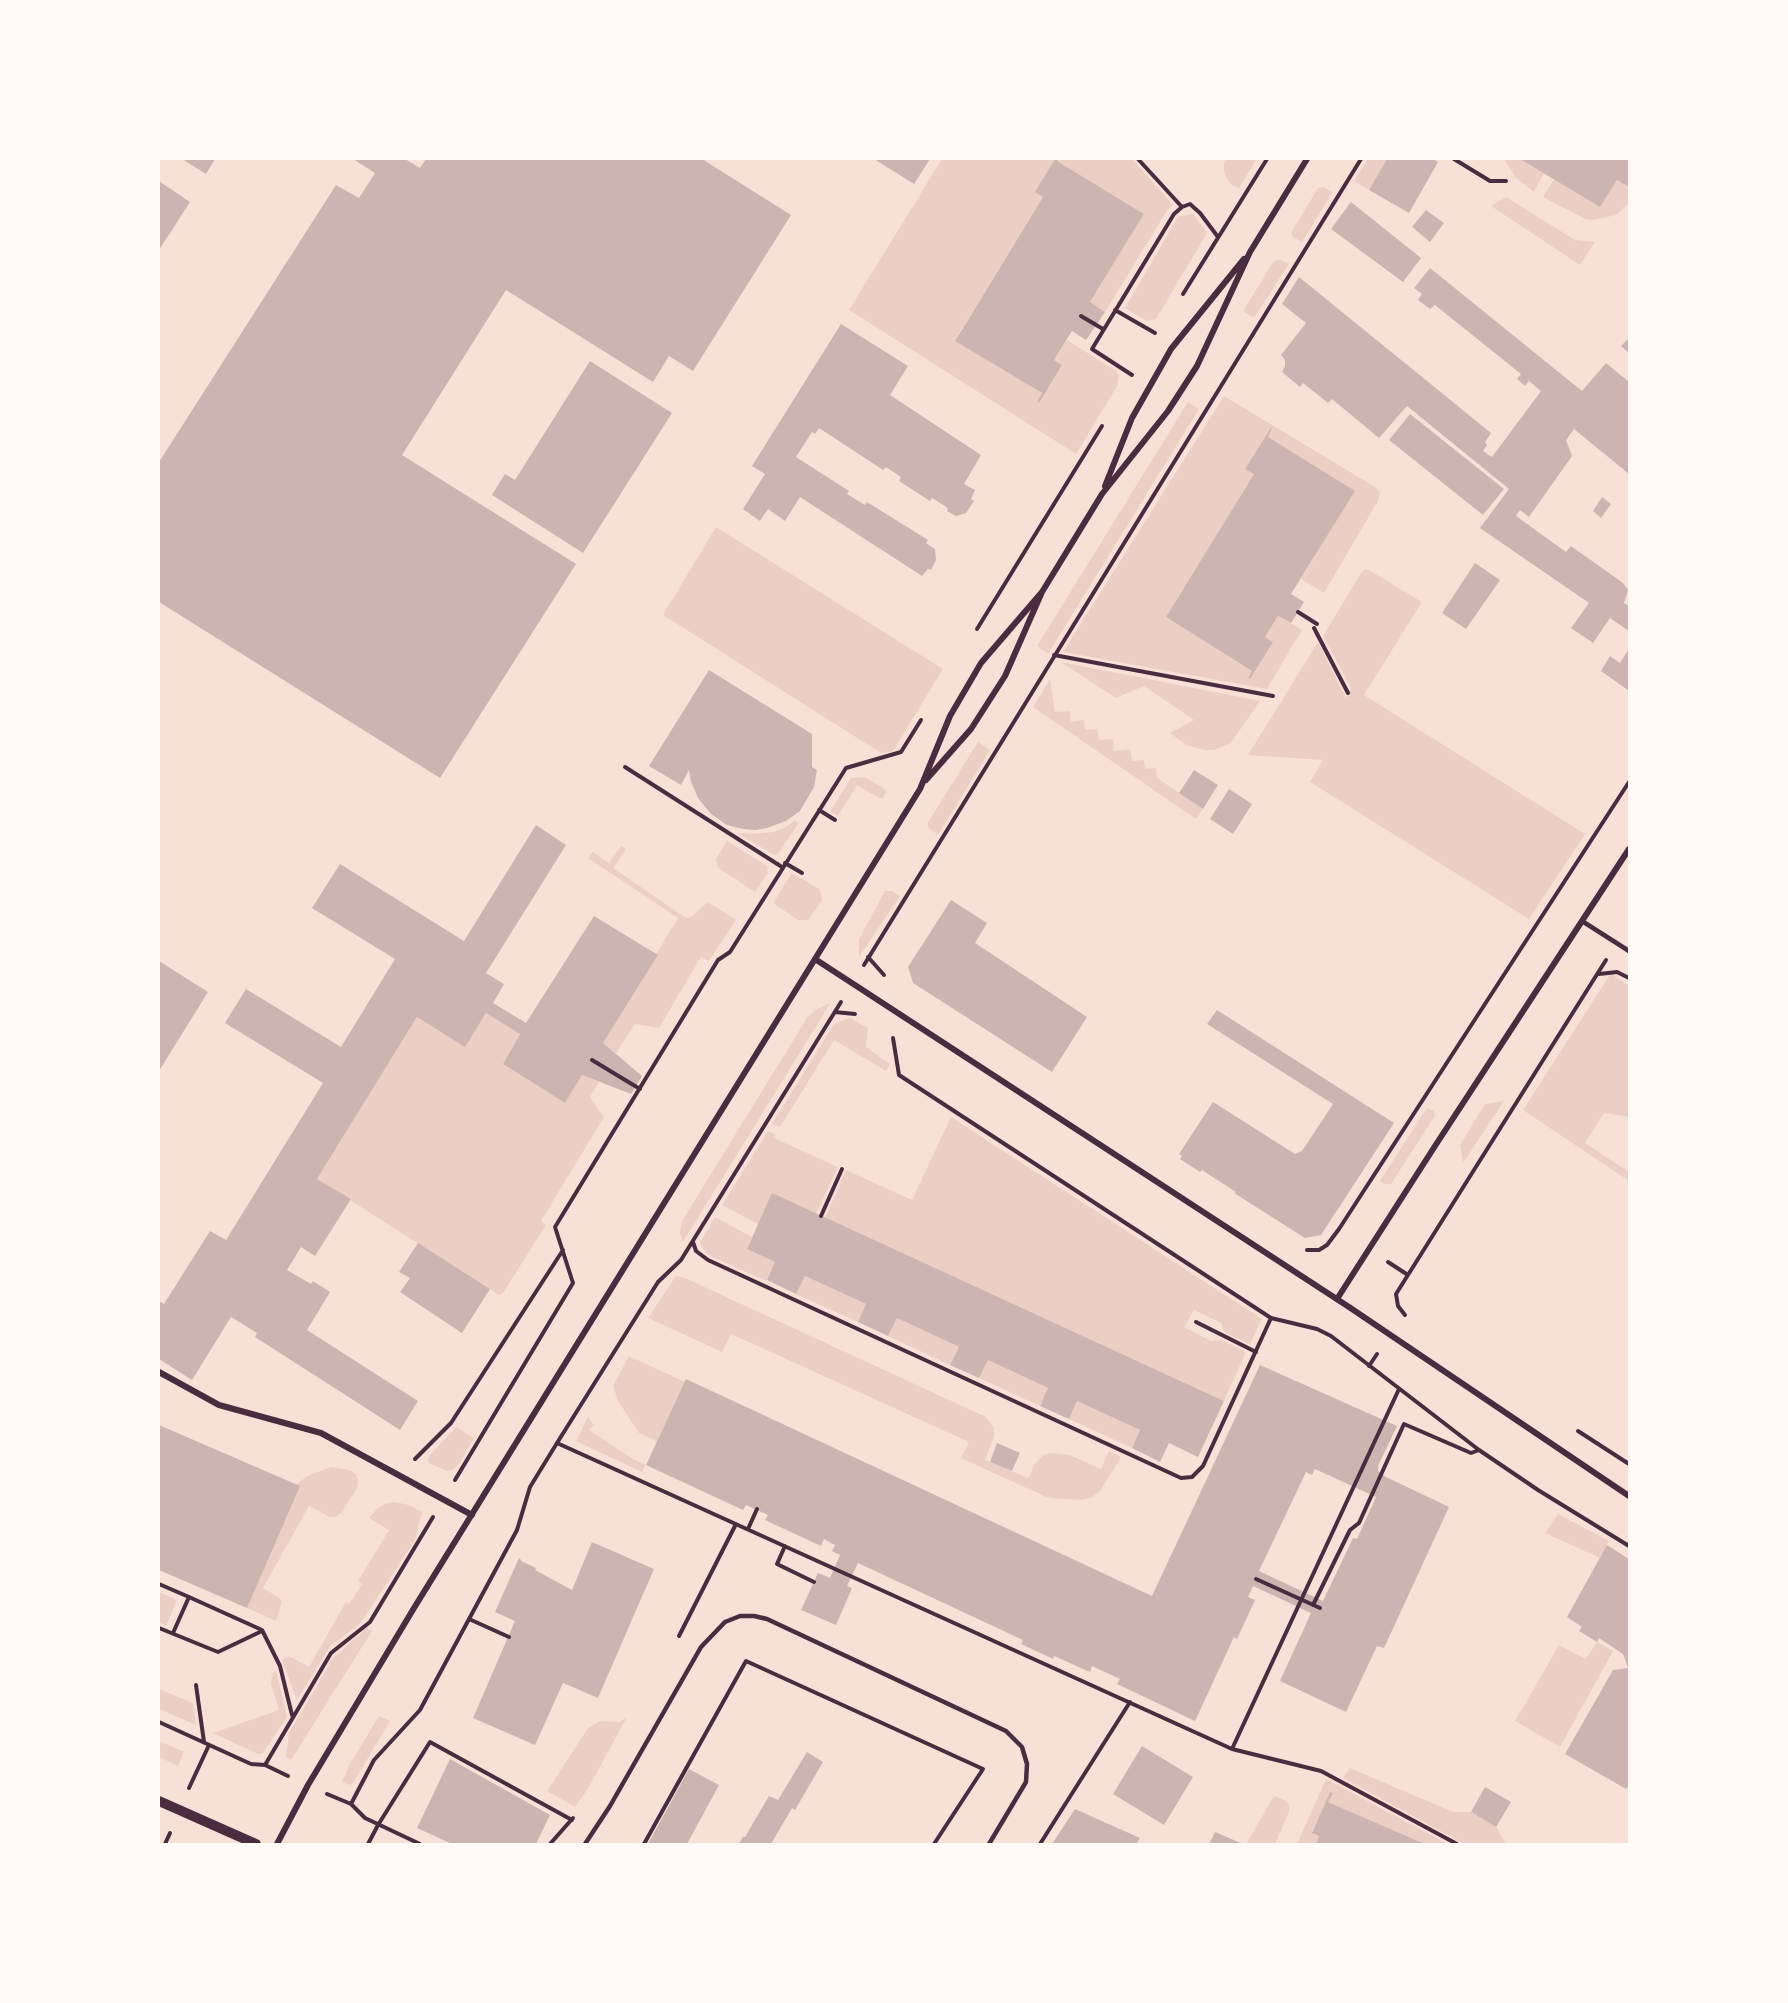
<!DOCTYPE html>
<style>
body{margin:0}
#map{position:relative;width:1788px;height:2003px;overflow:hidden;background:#f7e1d7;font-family:"Source Sans 3",sans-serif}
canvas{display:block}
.frame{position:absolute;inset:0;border:160px solid #fffaf5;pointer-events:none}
</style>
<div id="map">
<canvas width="1788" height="2003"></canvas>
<div class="frame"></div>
</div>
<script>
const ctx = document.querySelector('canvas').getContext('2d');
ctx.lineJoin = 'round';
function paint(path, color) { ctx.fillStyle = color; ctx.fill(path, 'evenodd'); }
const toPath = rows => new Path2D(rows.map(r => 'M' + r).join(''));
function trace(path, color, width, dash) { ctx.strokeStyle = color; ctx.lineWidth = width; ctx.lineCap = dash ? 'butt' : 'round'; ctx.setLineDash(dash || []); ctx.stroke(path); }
const green = toPath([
 [942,159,1055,159,1043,197,955,340,1042,393,1037,401,1039,402,1062,365,1054,360,1067,340,1116,371,1119,375,1117,386,1076,454,849,310],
 [1058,159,1132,159,1173,205,1168,209,1105,312,1090,302,1144,214,1057,161],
 [1226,159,1257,159,1239,188,1232,185,1227,179,1224,171,1224,163],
 [1368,159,1387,159,1369,190,1354,181],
 [1504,159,1520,159,1544,173,1534,192,1516,178],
 [1554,179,1600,207,1617,180,1629,187,1629,203,1616,215,1593,220,1585,219,1543,197],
 [1323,187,1333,192,1302,242,1293,237,1291,233,1318,188],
 [1506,197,1567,235,1575,240,1595,242,1580,265,1491,206],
 [1193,213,1207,233,1156,319,1147,321,1125,308,1178,217],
 [1281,260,1289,264,1254,318,1243,311,1274,261],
 [1224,396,1375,487,1380,492,1378,501,1324,593,1301,579,1354,491,1268,437,1272,430,1271,429,1254,474,1166,617,1252,671,1248,678,1250,679,1272,642,1265,637,1278,616,1302,630,1267,689,1063,652],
 [1188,402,1199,409,1048,654,1037,646],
 [716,527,943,669,893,751,881,753,663,615],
 [1365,569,1369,570,1422,602,1364,695,1585,834,1529,919,1310,782,1323,760,1248,755,1318,642,1346,698,1351,688,1323,636,1361,573],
 [1061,662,1260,701,1231,743,1214,750,1205,750,1186,745,1170,733,1194,720,1144,686,1116,698],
 [1050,679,1055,712,1070,711,1071,722,1084,720,1085,730,1097,729,1099,740,1113,739,1114,751,1130,749,1132,761,1144,760,1145,769,1156,768,1157,778,1203,809,1196,819,1033,707],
 [978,742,990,750,938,835,929,828,927,824],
 [865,777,883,788,886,791,883,798,879,798,857,785,838,816,830,812,851,778],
 [795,820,798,824,778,854,774,855,737,833,751,834,774,832,786,827],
 [727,841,767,866,768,873,755,892,717,867,716,859],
 [621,846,626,849,613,868,686,918,691,917,708,902,736,920,709,961,701,957,659,1028,635,1024,616,1053,603,1043,658,955,656,954,678,918,588,858,593,852,609,863],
 [792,873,819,889,821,893,822,901,808,920,798,920,773,903],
 [885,891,892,891,900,896,859,957,859,939],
 [1611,973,1629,986,1629,1117,1604,1113,1585,1143,1629,1172,1629,1181,1523,1110],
 [831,1002,683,1242,680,1233,682,1221,807,1018,816,1010],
 [486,1013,520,1034,503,1064,565,1103,582,1075,599,1082,590,1097,604,1117,541,1221,546,1225,503,1293,499,1295,317,1179,417,1017,465,1046],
 [850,1018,868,1028,866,1047,890,1064,886,1071,834,1040,780,1127,772,1124,834,1024],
 [1504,1101,1463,1163,1460,1145,1485,1104],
 [1427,1108,1434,1111,1435,1116,1391,1184,1385,1184,1380,1181],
 [951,1117,1262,1319,1250,1344,1225,1333,1221,1323,1194,1310,1184,1327,1211,1341,1222,1340,1246,1352,1224,1401,825,1218,846,1170,912,1200],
 [768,1131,775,1134,774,1138,838,1167,816,1214,758,1224,722,1205],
 [715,1217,752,1237,747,1249,775,1262,767,1280,764,1280,708,1255,704,1250,700,1242],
 [676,1276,685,1278,986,1417,994,1428,994,1437,985,1460,1028,1478,1035,1464,1043,1455,1052,1453,1070,1455,1101,1469,1109,1451,1121,1457,1100,1491,1091,1498,1081,1500,1051,1498,1044,1496,961,1458,969,1442,731,1334,722,1352,648,1318],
 [805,1276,866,1304,858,1322,796,1294],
 [897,1318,959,1347,950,1365,888,1336],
 [629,1356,685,1382,657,1441,639,1433,618,1401,613,1386],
 [988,1360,1048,1388,1040,1406,979,1378],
 [1077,1401,1140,1430,1132,1448,1069,1419],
 [588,1417,594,1425,589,1430,633,1459,646,1465,642,1472,576,1441],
 [456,1427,474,1438,459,1464,452,1470,447,1471,429,1463,428,1459,430,1455],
 [331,1467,350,1470,356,1474,358,1480,357,1488,343,1511,336,1517,330,1517,309,1506,263,1588,280,1598,282,1602,276,1621,247,1608,296,1485,307,1476],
 [394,1502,409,1505,422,1512,415,1540,360,1624,330,1646,297,1700,282,1660,289,1656,309,1667,346,1602,349,1604,362,1584,358,1581,389,1530,369,1518,376,1510,384,1504],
 [1558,1514,1609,1541,1600,1558,1545,1533],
 [159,1592,177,1600,166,1626,159,1622],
 [367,1628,372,1631,291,1760,286,1757,289,1733,333,1658],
 [1597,1642,1613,1651,1560,1747,1515,1721,1559,1645,1586,1659],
 [276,1670,287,1717,263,1753,258,1754,213,1733,279,1710,271,1684,272,1675],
 [159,1689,193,1703,196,1725,159,1709],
 [379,1716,390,1721,353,1783,350,1785,342,1782,350,1764],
 [627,1717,589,1787,575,1807,547,1791,588,1728,600,1721,620,1722],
 [159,1741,184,1752,178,1766,159,1757],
 [1350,1768,1453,1812,1471,1812,1496,1827,1506,1844,1464,1844,1343,1778],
 [1326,1779,1448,1844,1425,1844,1328,1802,1332,1793,1330,1792,1312,1833,1319,1836,1316,1844,1297,1844],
 [1274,1796,1286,1801,1289,1805,1289,1812,1275,1844,1246,1844]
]);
const building = toPath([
 [182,159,215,159,206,174],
 [353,159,405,159,420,168,426,159,702,159,791,215,693,371,669,356,653,382,506,290,402,455,576,564,440,778,159,602,159,462,336,185,359,198,375,173],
 [874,159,930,159,914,184],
 [1055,159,1058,159,1057,161,1144,214,1090,302,1105,312,1086,340,1072,331,1054,360,1062,365,1039,403,1037,401,1042,393,955,341,1043,197,1035,192],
 [1387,159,1433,159,1438,162,1409,213,1369,190],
 [1520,159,1629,159,1629,187,1617,180,1600,207],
 [159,181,190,202,159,250],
 [1351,202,1421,258,1403,282,1331,229],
 [1426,210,1444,223,1430,242,1412,227],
 [1430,268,1582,391,1606,363,1629,382,1629,474,1574,429,1566,440,1572,456,1529,517,1520,510,1516,516,1566,552,1571,546,1623,583,1628,590,1624,603,1629,606,1629,631,1610,618,1593,643,1571,628,1589,603,1480,528,1509,489,1407,406,1379,438,1332,399,1328,403,1303,383,1300,387,1282,372,1285,366,1285,360,1281,355,1306,323,1282,304,1299,277,1491,433,1485,442,1487,445,1483,451,1492,457,1541,391,1529,381,1525,386,1517,379,1521,374,1435,305,1430,309,1418,300,1422,294,1414,288],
 [841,324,908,366,890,395,981,455,964,484,975,490,971,499,974,501,966,513,956,516,947,511,948,508,932,498,930,501,899,481,901,477,886,467,883,470,819,428,815,434,812,432,796,457,849,491,847,494,865,505,867,502,928,540,926,543,935,549,936,560,931,570,928,569,922,576,800,497,785,521,768,509,760,521,743,509,765,474,752,466],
 [1629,338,1629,353,1621,346],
 [590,361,672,413,583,553,492,495,505,474,515,480],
 [1410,414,1504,489,1483,515,1389,440],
 [1271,428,1272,429,1268,437,1355,491,1291,594,1304,602,1291,623,1278,616,1265,637,1273,642,1250,679,1248,678,1252,671,1166,617,1254,474,1245,469],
 [1602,497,1611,504,1601,518,1593,511],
 [1475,563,1500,580,1466,629,1442,613],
 [1629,649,1629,691,1601,671,1610,656,1620,663],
 [709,670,812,734,812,767,817,770,814,787,800,811,786,821,767,828,756,830,743,829,727,825,711,814,698,798,691,782,689,770,681,785,649,766],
 [1194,770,1218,785,1203,809,1179,793],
 [1229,789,1252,804,1233,834,1210,819],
 [536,825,566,845,486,973,504,984,493,1003,526,1023,594,916,658,955,603,1043,642,1076,631,1094,582,1075,565,1103,503,1064,520,1034,486,1013,465,1047,417,1017,317,1179,351,1199,315,1256,301,1247,287,1270,311,1284,313,1281,330,1292,307,1330,418,1401,400,1430,255,1337,257,1333,231,1317,192,1380,159,1359,159,1301,164,1304,210,1231,226,1240,323,1083,225,1023,246,989,341,1047,395,959,312,908,340,864,464,941],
 [951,900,987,923,975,943,1087,1017,1052,1072,913,983,908,967],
 [159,961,208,992,159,1071],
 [1217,1010,1394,1123,1321,1235,1305,1238,1234,1193,1236,1192,1202,1170,1200,1172,1180,1159,1182,1156,1179,1154,1213,1102,1295,1154,1302,1151,1333,1104,1207,1024],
 [772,1193,1224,1401,1198,1457,1169,1443,1160,1462,1132,1448,1140,1430,1077,1401,1069,1419,1040,1406,1048,1388,988,1360,979,1378,950,1365,959,1347,897,1318,888,1336,858,1322,866,1304,805,1276,796,1294,767,1280,775,1262,747,1249],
 [418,1243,490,1289,462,1333,400,1292,410,1278,399,1272],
 [1260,1365,1397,1426,1378,1466,1378,1471,1386,1477,1449,1507,1384,1648,1377,1646,1346,1712,1280,1681,1311,1613,1253,1586,1248,1597,1255,1600,1237,1639,1234,1637,1195,1721,1117,1684,1120,1679,1092,1666,1090,1672,1054,1656,1053,1659,1021,1644,1023,1640,858,1563,847,1586,852,1588,836,1625,801,1610,818,1573,830,1578,840,1555,832,1551,835,1545,824,1539,821,1546,765,1520,768,1515,746,1505,743,1510,646,1465,686,1379,1152,1596],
 [1315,1469,1376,1497,1357,1539,1353,1538,1323,1601,1259,1571,1306,1472,1312,1475],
 [159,1425,300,1486,247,1608,159,1570],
 [997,1443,1020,1453,1012,1471,990,1462],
 [592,1542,654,1569,598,1698,563,1683,535,1745,473,1718,515,1621,495,1612,519,1558,521,1560,521,1561,536,1568,535,1570,572,1590],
 [1607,1545,1629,1559,1629,1785,1626,1789,1565,1754,1613,1670,1628,1668,1623,1654,1599,1638,1597,1642,1579,1631,1582,1627,1567,1617],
 [1142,1746,1193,1777,1164,1825,1113,1794],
 [807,1752,823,1762,795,1810,792,1808,771,1844,739,1844,743,1837,745,1837,769,1796,778,1800],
 [450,1759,550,1815,536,1844,452,1844,417,1828],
 [689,1769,719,1785,687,1844,648,1844],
 [1485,1787,1511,1802,1496,1827,1471,1812],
 [1330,1792,1333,1793,1328,1802,1425,1844,1316,1844,1319,1836,1312,1833],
 [1075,1809,1140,1838,1136,1844,1052,1844],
 [1215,1832,1243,1844,1209,1844]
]);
const path = toPath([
 [1454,159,1490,181,1506,181],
 [1182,207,1190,204,1200,213,1218,237],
 [1183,294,1267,159],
 [1115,310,1155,333],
 [1081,316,1103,329],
 [1132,375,1092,349,1174,214,1182,207,1138,159],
 [1298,612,1317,624],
 [1314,628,1348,693],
 [977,629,1102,426],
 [1054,655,1273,696],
 [625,767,782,867],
 [819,810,835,820],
 [785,863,802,873],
 [868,957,884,975],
 [864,965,1361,159],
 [1599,974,1617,972,1629,978],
 [835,1012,855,1014],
 [893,1038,899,1075,1271,1318,1317,1329,1331,1336,1479,1450,1538,1490,1629,1546],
 [592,1060,640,1089],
 [821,1216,842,1169],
 [693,1242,696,1251,708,1260,1181,1478,1192,1477,1203,1466,1271,1318],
 [1307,1250,1319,1250,1327,1245,1339,1229,1629,782],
 [1388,1262,1408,1275],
 [1405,1315,1398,1306,1396,1294,1606,960],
 [1196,1322,1256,1352],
 [1369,1366,1377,1354],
 [1578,1431,1629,1464],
 [557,1443,1232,1749,1321,1771,1457,1844],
 [415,1459,451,1423,563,1250],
 [455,1480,573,1283,555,1227,718,960,730,952,846,768,901,752,921,720],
 [748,1529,757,1509],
 [785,1546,777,1564,814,1582],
 [1256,1579,1320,1608],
 [159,1584,189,1597,173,1633],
 [189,1597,262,1630,280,1666,292,1715],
 [1313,1605,1350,1530,1359,1523,1404,1424,1471,1453,1479,1450],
 [469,1619,509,1637],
 [159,1628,218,1652,262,1631],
 [679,1636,736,1524],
 [196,1685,204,1742],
 [159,1722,251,1764,265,1765,288,1776],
 [1232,1749,1399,1389],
 [265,1765,331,1653,370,1622,433,1517],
 [189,1788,209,1745],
 [327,1794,351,1804,365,1818,420,1844],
 [351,1804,374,1760,420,1710,517,1530,530,1487,557,1443,658,1282,681,1260,841,1002],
 [165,1844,170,1833],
 [368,1844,378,1825,430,1742,572,1820],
 [550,1844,573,1818],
 [644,1844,746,1661,983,1769,934,1844],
 [1040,1844,1130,1702]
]);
const service = toPath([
 [1582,921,1629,951],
 [585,1844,610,1806,701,1647,725,1622,740,1616,754,1616,767,1619,1006,1731,1022,1747,1027,1764,1026,1782,989,1844]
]);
const minor = toPath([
 [1105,486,1132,418,1171,349,1244,259],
 [926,780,971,729,1005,676,1042,592,1102,494,1168,411,1197,366,1250,252,1307,159],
 [815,959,1349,1307,1629,1496],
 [1337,1299,1435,1146,1629,849],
 [159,1372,219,1405,321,1433,472,1515],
 [277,1844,308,1785,414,1608,920,789,950,716,981,663,1042,592]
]);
const tertiary = toPath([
 [159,1801,256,1844]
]);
paint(green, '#ebcfc5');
paint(building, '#ccb4b1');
trace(path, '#4a2c40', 4);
trace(service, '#4a2c40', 4.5);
trace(minor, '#4a2c40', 6);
trace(tertiary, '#4a2c40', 10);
</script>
